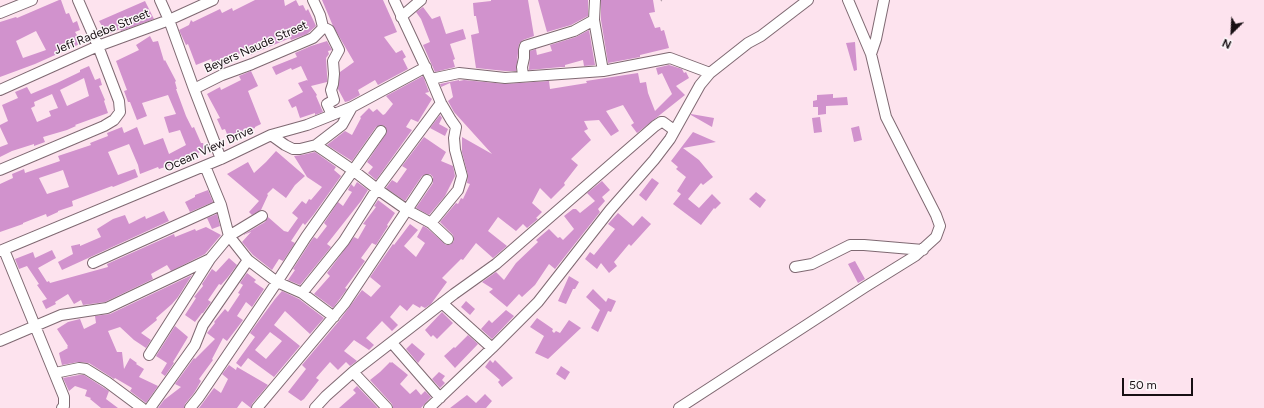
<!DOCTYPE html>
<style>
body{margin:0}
#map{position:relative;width:1264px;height:408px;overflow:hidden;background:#fde3ee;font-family:Figtree,sans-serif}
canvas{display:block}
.north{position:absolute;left:1212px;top:12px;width:40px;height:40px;-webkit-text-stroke:3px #fcf7f9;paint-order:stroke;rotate:204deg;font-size:11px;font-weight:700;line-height:16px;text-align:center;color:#170f13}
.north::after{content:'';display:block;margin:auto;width:14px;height:18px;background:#170f13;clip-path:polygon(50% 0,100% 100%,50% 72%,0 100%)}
.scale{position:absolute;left:1122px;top:378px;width:71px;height:18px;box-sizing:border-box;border:2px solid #170f13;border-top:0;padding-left:5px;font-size:12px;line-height:14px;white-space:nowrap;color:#170f13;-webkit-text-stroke:3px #fcf7f9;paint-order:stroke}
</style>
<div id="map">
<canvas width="1264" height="408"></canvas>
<div class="north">N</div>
<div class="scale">50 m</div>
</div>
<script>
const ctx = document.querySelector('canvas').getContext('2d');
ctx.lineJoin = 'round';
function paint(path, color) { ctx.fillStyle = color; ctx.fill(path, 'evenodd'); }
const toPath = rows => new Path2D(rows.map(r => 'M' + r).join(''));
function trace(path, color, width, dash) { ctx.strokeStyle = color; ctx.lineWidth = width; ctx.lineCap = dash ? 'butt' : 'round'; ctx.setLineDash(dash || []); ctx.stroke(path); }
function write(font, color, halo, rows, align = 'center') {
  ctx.font = font + ' Figtree,sans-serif'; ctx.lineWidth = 3; ctx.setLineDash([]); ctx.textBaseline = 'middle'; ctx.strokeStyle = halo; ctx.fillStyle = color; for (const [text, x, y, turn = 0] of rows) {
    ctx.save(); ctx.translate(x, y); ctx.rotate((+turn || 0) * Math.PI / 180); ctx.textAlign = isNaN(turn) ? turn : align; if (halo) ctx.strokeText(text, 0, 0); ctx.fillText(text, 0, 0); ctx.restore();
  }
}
const building = toPath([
 [59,0,61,0,66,14,69,13,73,23,77,21,80,30,75,32,82,43,35,64,0,77,0,22,16,17,17,18],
 [36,31,46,50,23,58,16,41],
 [255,0,284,0,285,6,296,0,299,6,303,5,306,11,308,9,316,26,307,34,291,40,290,38,250,55,248,49,228,60,229,63,215,69,211,59,196,65,188,44,186,45,179,30,189,25,191,20,193,22,220,9,222,13,232,8,233,11],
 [322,0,383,0,392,20,397,32,384,37,396,53,402,50,406,57,403,59,408,69,378,85,375,80,358,90,360,95,349,101,345,102,338,89,340,72,354,62,333,26],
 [491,0,528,0,534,36,523,40,519,44,516,71,505,71,476,68,471,35,479,33,476,16,474,16,473,3,491,1],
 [538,0,588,0,588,16,571,25,547,32],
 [601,0,653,0,655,12,649,13,655,28,660,27,661,31,664,30,669,48,640,55,640,57,608,63,601,20],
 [145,1,154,19,121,31,120,29,104,36,100,27,102,26,99,21],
 [423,7,432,19,440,16,446,34,463,29,466,39,450,44,455,59,453,60,455,67,435,72,423,45,430,42,421,19,416,12],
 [589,30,595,65,584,66,583,60,565,65,565,67,561,67,529,70,530,51,536,49,537,55,552,51,550,45,576,37],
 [150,36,153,42,158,41,164,61,165,60,176,81,175,82,177,89,176,89,186,116,192,128,194,127,201,143,203,143,206,150,198,153,199,155,191,158,190,156,177,163,159,169,158,167,140,174,138,165,129,144,108,152,118,175,135,169,138,177,113,187,112,186,72,201,73,206,58,211,58,212,47,217,46,214,23,223,23,224,0,232,0,184,13,178,12,174,24,169,25,173,60,161,58,156,91,145,90,143,108,136,107,133,122,127,124,133,137,127,144,145,163,138,169,154,186,145,180,130,169,133,164,117,176,114,168,95,142,103,147,116,137,120,130,102,128,102,124,91,127,90,116,61,139,50,136,45],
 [63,170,69,187,47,194,39,178],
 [327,41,332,50,328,51,329,54,326,58,327,74,327,82,311,86,317,95,316,96,323,112,315,115,315,113,300,118,296,106,292,108,288,100,303,92,298,83,307,80,308,81,301,66,292,70,291,68,276,75,272,67,297,57,295,53,311,46],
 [855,42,857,70,854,71,846,43],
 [669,65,682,69,684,73,686,72,689,78,676,86,685,95,637,133,631,125,634,123,623,105,606,111,619,131,611,136,599,120,584,121,588,129,584,131,591,140,571,159,578,165,564,183,565,185,551,199,540,188,532,203,542,212,536,218,538,219,527,228,523,224,516,231,498,217,488,231,507,246,493,258,476,243,463,260,461,259,442,278,447,282,431,304,425,308,421,306,420,308,413,304,407,311,400,305,390,317,398,325,392,331,382,321,366,338,374,345,369,350,354,340,344,351,357,361,350,366,346,362,338,370,330,362,316,378,319,380,304,399,301,401,288,392,306,369,302,365,339,321,362,290,371,297,381,286,370,277,393,244,394,245,410,224,418,230,404,246,416,257,425,243,417,237,423,226,427,228,446,245,450,245,454,241,453,235,440,222,456,203,458,204,461,198,463,199,470,184,467,183,468,175,462,152,462,137,492,154,454,112,448,101,453,97,450,83,441,87,440,84,459,80,459,81,464,80,505,84,549,81,550,89,587,83,586,81,638,73,640,83,646,82,648,93,655,111,672,94,662,73,658,75,656,68],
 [89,66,95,80,100,78,102,85,99,86,105,100,104,101,108,113,75,125,76,126,67,130,43,137,45,142,34,146,34,144,12,151,0,157,0,147,8,144,0,127,0,125,8,121,2,105,18,98,15,92,27,87,31,94,57,83,80,72,80,70],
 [84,78,89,96,67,106,60,90],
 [52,94,58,108,49,111,51,116,37,122,31,108,35,106,34,102],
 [251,71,258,86,248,91,261,124,255,127,255,128,229,139,225,129,222,130,217,119,220,118,207,94,220,87,221,90,241,80,239,76],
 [423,76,429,92,425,93,432,99,418,122,411,119,406,127,412,130,376,180,368,173,373,167,367,162,386,134,387,131,385,126,381,125,376,127,352,161,327,145,345,131,352,135,361,118,360,117,369,108,373,112,377,109,383,115,385,114,393,104,386,96],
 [833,94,833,98,847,97,848,105,826,106,826,114,818,115,818,107,813,107,813,101,817,100,817,95],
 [691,114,714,118,712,127,691,115],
 [440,115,442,118,439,124,448,129,445,136,430,128],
 [820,117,822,132,814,133,812,118],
 [859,126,862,140,854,142,851,128],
 [693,132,716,142,683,148,699,160,713,177,703,185,701,183,688,199,699,208,712,194,721,203,715,209,714,208,701,225,673,204,681,194,677,191,686,177,676,169,678,167,671,161],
 [424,137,446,152,441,161,453,166,455,176,445,196,429,215,416,208,433,183,433,177,430,174,427,174,422,176,405,201,386,188,392,180,397,183,407,169,402,166],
 [276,151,305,176,295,185,286,198,273,188,267,194,268,195,261,210,252,215,249,212,259,201,227,174,248,162,254,173,266,162],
 [315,152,336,167,334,170,341,176,314,214,305,225,303,223,291,241,295,243,283,261,279,259,272,270,253,255,242,242,251,232,243,235,265,222,268,217,284,231,288,232,298,218,292,213,302,201,306,204,309,199,311,200,322,187,307,177,294,156,302,155],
 [652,178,659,183,646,201,639,195],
 [602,181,610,190,602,197,605,201,598,209,600,212,555,269,549,264,535,285,522,297,519,294,507,307,489,292,493,289,482,282,496,272,504,280,516,263,538,242,536,240,549,229,558,238,560,237,563,240,574,229,564,216,573,209,576,209,580,213,595,201,587,193],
 [357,182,368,190,361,201,327,244,331,247,300,285,288,280,295,270,293,269,311,241,314,237,317,239,327,226,324,223,338,202,343,206,352,192,348,190,351,184,354,187],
 [208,190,213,202,190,212,185,202,195,197,195,195],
 [756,192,766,200,760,208,749,199],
 [378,200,395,213,387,225,388,226,376,245,372,243,361,258,365,261,345,288,347,289,333,308,314,294,330,276,327,273,354,237,358,239,366,225,363,224,376,207,374,206],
 [164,211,169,221,62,270,58,262,73,254,71,246,80,244,80,246,101,237,97,229,113,219,125,215,129,224,145,216,146,219],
 [618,213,633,226,642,216,651,224,631,246,629,244,614,262,617,266,609,273,601,263,597,269,585,259,590,252,594,255,615,229,608,224],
 [217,214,220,226,212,229,207,218],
 [206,227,221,235,205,254,171,271,167,265,151,274,153,279,105,302,83,305,81,300,74,304,68,294,55,302,56,304,46,309,42,301,47,299,37,285,39,284,27,266,19,269,15,259,33,252,35,258,52,250,56,258,38,268,47,282,49,281,50,283,108,267,107,264,174,234,175,237,195,229,196,231],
 [229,258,237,265,228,277,221,285,219,284,208,300,211,302,203,313,202,313,195,322,185,315,196,298,194,297,203,286,202,284,212,269,216,272],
 [855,261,865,279,858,283,848,264],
 [247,273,256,280,254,282,264,289,252,307,246,302,237,316,243,320,234,332,227,341,223,338,212,359,213,360,199,379,201,381,194,393,185,404,184,408,158,408,164,400,181,387,175,384,194,358,195,359,215,339,207,333,215,323,214,322,225,309,228,312,240,294,238,293,243,285,240,283],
 [192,275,178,297,172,304,156,318,157,320,141,333,151,340,146,348,134,340,120,327,108,331,117,352,122,352,124,369,130,358,137,363,136,364,144,369,139,377,158,386,146,403,130,391,132,388,115,378,114,379,89,363,78,362,62,365,59,353,68,348,67,347,68,346,57,329,68,322,80,319,84,329,96,323,95,316,110,314],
 [569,276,579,282,575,289,573,289,566,304,558,301],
 [593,289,606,302,608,298,616,301,611,312,608,311,598,332,591,328,600,310,586,297],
 [282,291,299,299,324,318,310,334,285,311,274,325,300,346,274,377,248,358,241,367,236,363,255,337,250,333,275,299],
 [270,332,282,341,266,359,255,350],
 [466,301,475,309,470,315,461,307],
 [506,310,514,316,492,339,481,329,489,320,492,323],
 [442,312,453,323,437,339,433,335,431,337,425,330],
 [537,318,553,329,552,331,554,333,556,331,560,333,569,320,581,328,548,359,535,353,544,336,530,327],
 [175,326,188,337,173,362,174,363,165,376,161,373,167,363,156,356],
 [468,335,478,344,455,368,444,356,454,347,455,348],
 [412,343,425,354,418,363,407,350,406,349],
 [490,360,493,363,495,360,513,378,502,387,498,382,500,380,485,367],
 [390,362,391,363,392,362,408,375,400,384,410,394,416,389,421,395,425,391,431,397,421,408,393,408,392,404,370,380,380,372],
 [229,365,236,370,237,367,268,385,252,404,251,408,242,401,237,408,199,408,214,388,221,393,228,379,222,374],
 [561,366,570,372,565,380,556,374],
 [439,372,445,376,442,380,445,383,440,388,432,379],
 [79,375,84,375,109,391,106,399,118,408,101,408,90,399,91,398,85,396,87,390,75,386,69,391,63,378],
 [357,386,378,408,339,408,356,393,353,390],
 [485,394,492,401,486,408,450,408,467,395,476,403]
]);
const path = toPath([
 [661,1,662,0]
]);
const minor = toPath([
 [160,0,169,20,194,89,221,159],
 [394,0,431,79,459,73,505,78,603,71,670,58,710,73],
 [595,0,594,20,603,71],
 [0,13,32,0],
 [401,17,421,0],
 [323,27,329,30,339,50,333,61,334,74,333,84,331,90,334,100,327,104,332,115],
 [871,54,876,39,884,0],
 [523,76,522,67,524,58,524,50,525,46,574,31,594,20],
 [194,89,222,75,252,64,313,38,321,30,323,27,320,15,313,0],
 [0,90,98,46,169,20,213,0],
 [271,135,285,145,293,149,300,149,316,145,342,125,352,107],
 [316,145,354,171,377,189,407,210,431,223,448,239],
 [205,166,221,205,229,236,248,260,277,282,302,293,334,317],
 [0,170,104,126,114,120,120,112,119,101,98,46,78,0],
 [431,223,458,190,462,176,455,150,454,138,456,127,451,120,441,103,431,79],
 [4,250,64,397,64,406,62,408],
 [0,251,221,159,271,135,307,125,352,107,426,67],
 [93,263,221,205],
 [795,267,812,264,850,245,864,245,923,250],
 [302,293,344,241,377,189,441,103],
 [442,303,492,348],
 [0,341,61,315,107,308,210,259],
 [392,343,440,398],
 [149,355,210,259,229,236,262,216],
 [353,372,387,408],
 [55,373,79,368,86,369,107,382,142,408],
 [150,408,195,345,203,325,248,260],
 [190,408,199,397,277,282,306,237,381,131],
 [257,408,345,303,427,180],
 [315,408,326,396,353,372,454,294,496,264,655,126,661,122,663,122,674,130],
 [429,408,492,348,538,302,610,210,654,160,670,139,700,85,710,73,748,43,761,36,808,0],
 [679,408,865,287,915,256,936,237,940,226,936,215,886,117,871,54,848,0]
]);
const streetNames = [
 ["Jeff Radebe Street",102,32,-22],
 ["Beyers Naude Street",256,47,-24],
 ["Ocean View Drive",209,149,-24]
];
paint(building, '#d192cd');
trace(minor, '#7f6972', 12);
trace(path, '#ab97a0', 1.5, [1, 3]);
trace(minor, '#fff', 10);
write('12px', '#170f13', '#fcf7f9', streetNames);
</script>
